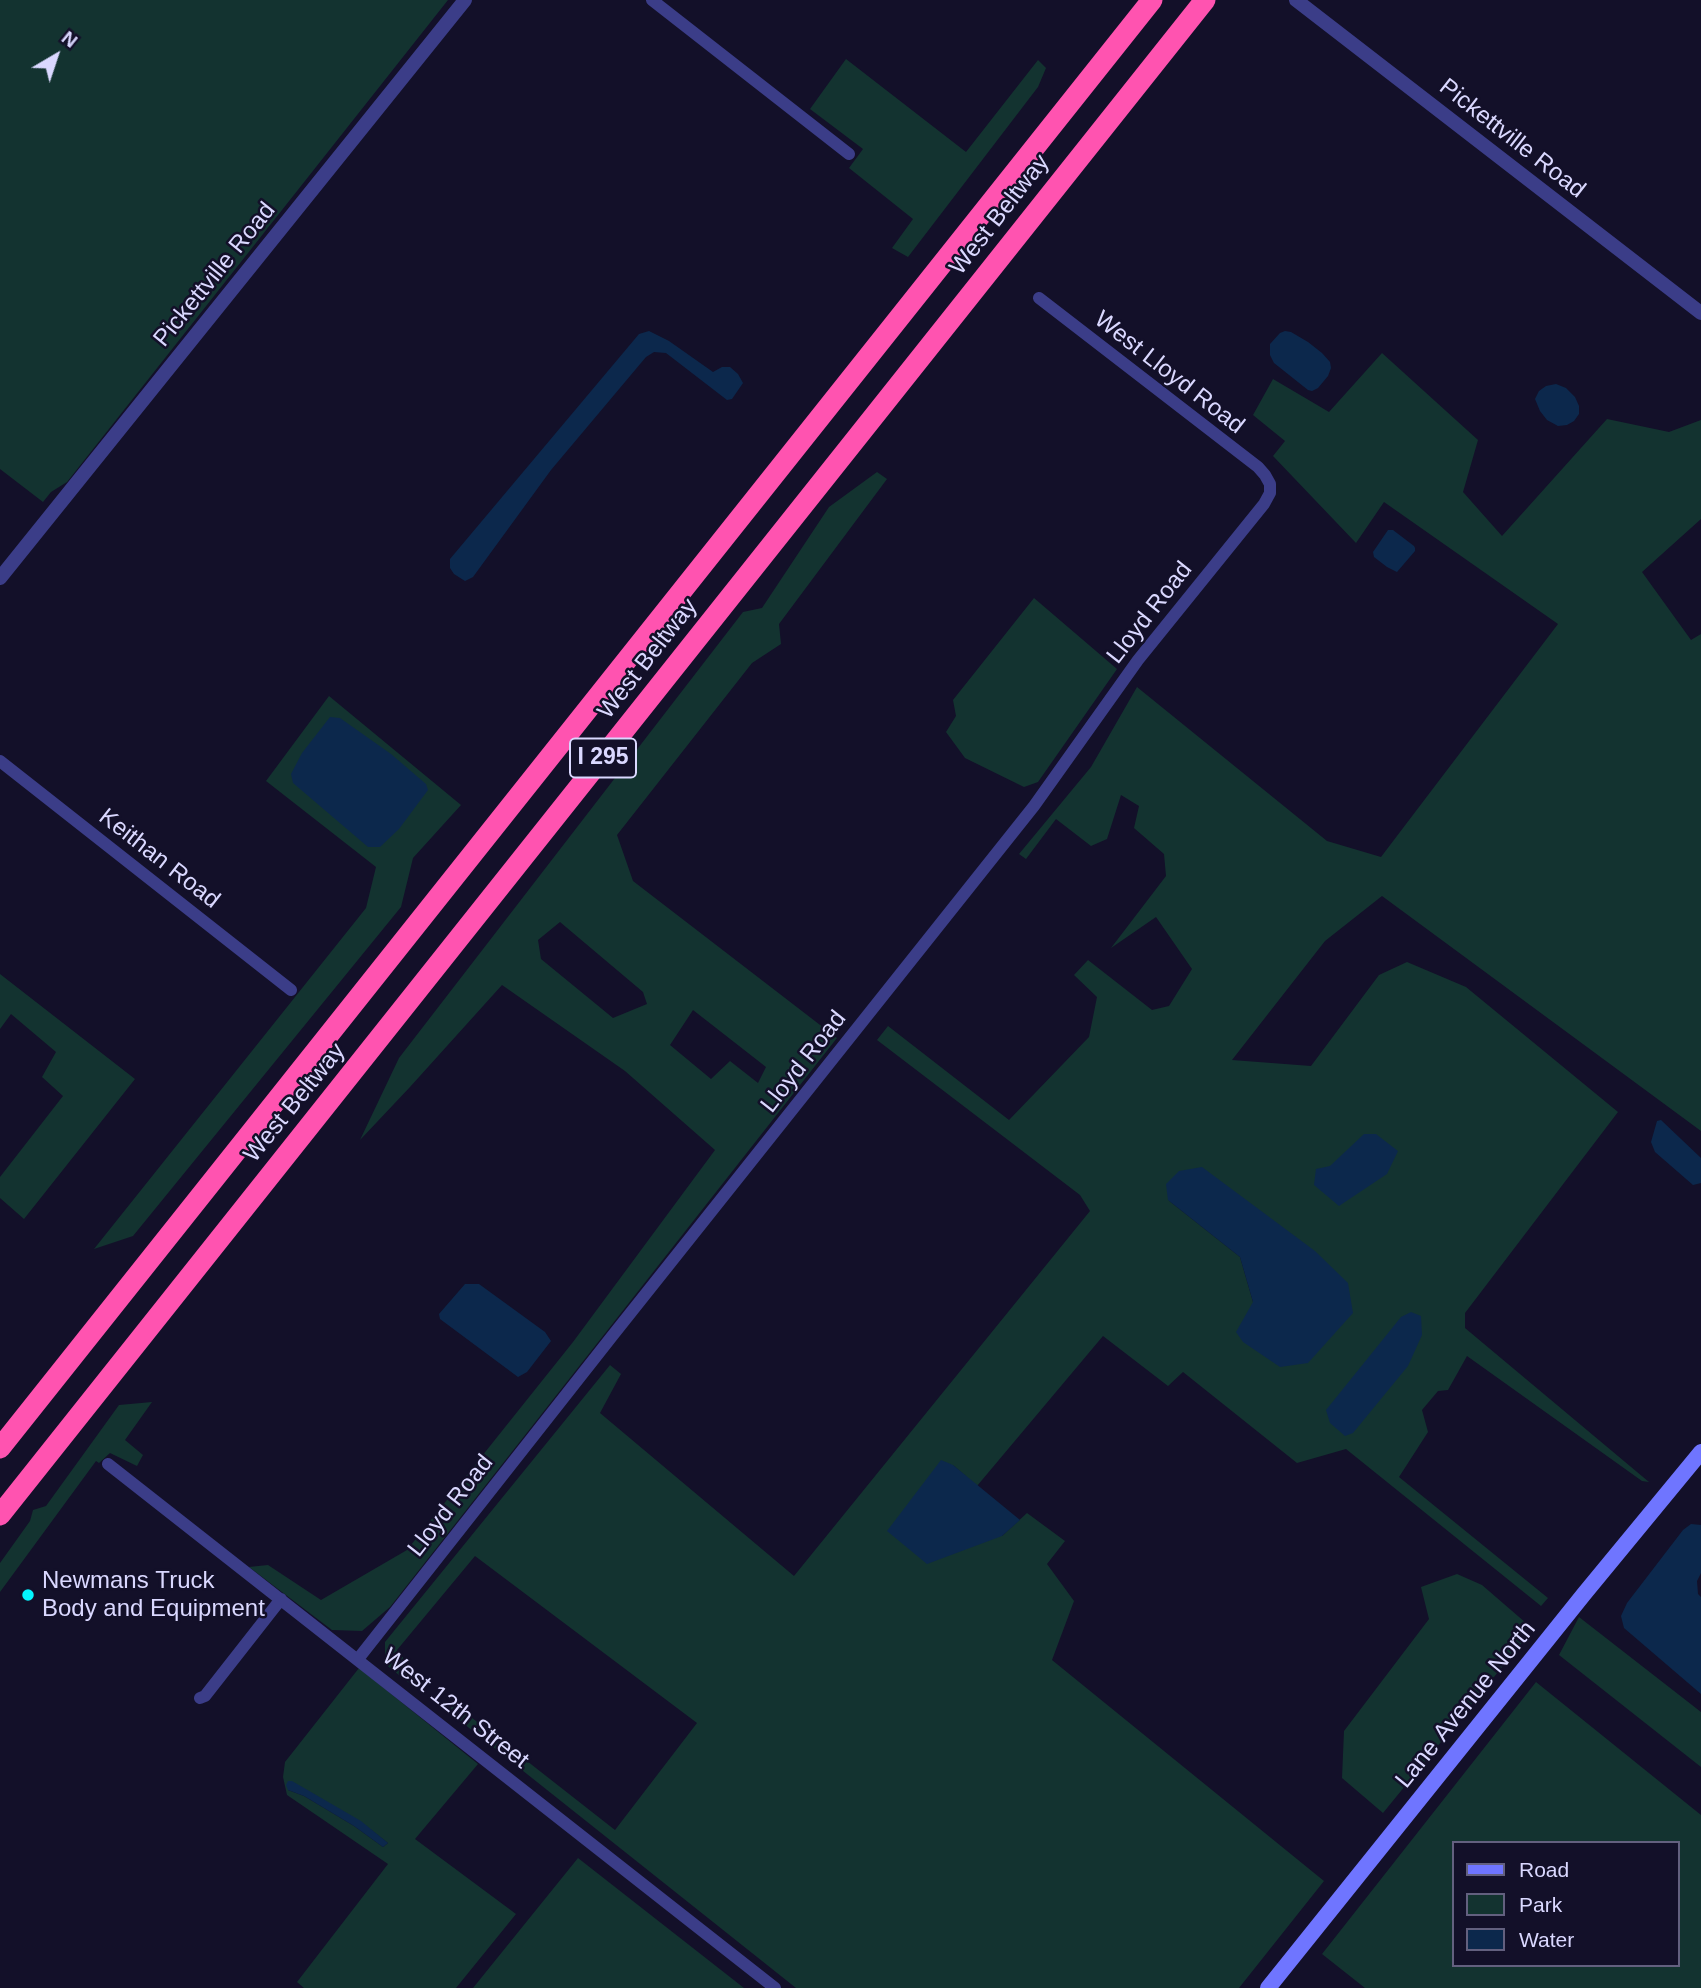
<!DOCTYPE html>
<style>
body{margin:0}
#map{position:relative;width:1701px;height:1988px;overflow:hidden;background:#131029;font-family:Arial,sans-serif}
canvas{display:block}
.legend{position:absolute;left:1452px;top:1841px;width:228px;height:126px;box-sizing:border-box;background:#131029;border:2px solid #63607f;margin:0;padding:9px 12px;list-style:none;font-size:21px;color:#dad8ff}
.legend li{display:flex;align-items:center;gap:14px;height:35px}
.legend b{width:35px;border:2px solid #63607f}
.north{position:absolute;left:21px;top:21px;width:70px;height:70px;-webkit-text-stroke:5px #131029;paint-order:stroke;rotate:39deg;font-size:19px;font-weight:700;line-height:28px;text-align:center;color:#dad8ff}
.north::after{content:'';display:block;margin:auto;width:24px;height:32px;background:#dad8ff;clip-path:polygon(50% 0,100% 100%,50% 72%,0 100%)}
</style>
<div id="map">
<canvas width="1701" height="1988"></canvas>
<ul class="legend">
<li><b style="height:9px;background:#6f75ff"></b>Road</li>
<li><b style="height:19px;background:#133330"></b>Park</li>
<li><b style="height:19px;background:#0c284c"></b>Water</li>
</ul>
<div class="north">N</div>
</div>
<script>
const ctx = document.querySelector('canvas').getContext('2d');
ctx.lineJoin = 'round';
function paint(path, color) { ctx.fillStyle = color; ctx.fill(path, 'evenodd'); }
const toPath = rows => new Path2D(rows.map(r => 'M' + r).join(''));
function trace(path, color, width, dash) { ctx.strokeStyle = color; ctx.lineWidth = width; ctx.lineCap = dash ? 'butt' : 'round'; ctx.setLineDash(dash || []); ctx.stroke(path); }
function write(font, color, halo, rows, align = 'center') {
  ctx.font = font + ' Arial,sans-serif'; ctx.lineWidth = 5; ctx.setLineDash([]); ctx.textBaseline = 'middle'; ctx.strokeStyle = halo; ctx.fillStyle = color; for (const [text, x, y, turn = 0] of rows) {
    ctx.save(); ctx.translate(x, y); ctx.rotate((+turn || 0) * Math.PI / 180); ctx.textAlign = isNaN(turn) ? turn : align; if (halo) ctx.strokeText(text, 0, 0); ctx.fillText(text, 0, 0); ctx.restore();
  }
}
const green = toPath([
 [0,0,448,0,67,482,51,492,43,502,0,469],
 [846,59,966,152,1038,60,1046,68,1038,87,908,257,892,248,913,219,849,168,863,149,810,109],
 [1382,353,1478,440,1463,492,1502,536,1607,419,1669,432,1701,420,1701,519,1642,572,1691,640,1701,634,1701,1131,1382,896,1325,941,1232,1060,1311,1066,1379,975,1407,962,1466,987,1618,1112,1465,1313,1465,1328,1649,1482,1642,1481,1467,1356,1448,1390,1438,1391,1422,1410,1428,1432,1399,1477,1548,1598,1541,1606,1346,1449,1297,1463,1183,1372,1168,1386,1103,1336,977,1486,953,1465,1002,1536,1027,1513,1065,1541,1047,1564,1074,1601,1052,1660,1324,1881,1239,1988,796,1988,449,1712,453,1703,615,1830,697,1723,475,1556,397,1650,419,1678,413,1686,385,1664,385,1642,610,1365,621,1374,600,1413,794,1576,1090,1211,1080,1195,877,1040,888,1026,1009,1120,1089,1037,1097,997,1074,975,1088,960,1152,1010,1169,1006,1192,969,1156,917,1111,948,1166,876,1164,854,1134,828,1139,806,1121,795,1107,839,1091,846,1056,819,1026,859,1019,854,1091,767,1137,687,1327,841,1381,857,1558,624,1384,502,1356,543,1273,456,1285,441,1253,415,1273,379,1329,412],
 [1168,1200,1353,1313,1253,1302,1240,1257],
 [877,472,887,479,779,624,781,644,752,663,617,835,633,881,837,1038,390,1607,362,1631,332,1630,249,1567,268,1565,321,1600,407,1550,573,1342,715,1150,625,1071,502,985,410,1087,360,1140,399,1058,743,612,762,608,829,507],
 [560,922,643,992,647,1004,613,1018,541,959,538,940],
 [693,1010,766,1067,758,1083,730,1061,711,1079,670,1045],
 [1034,598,1117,669,1038,782,1024,787,965,758,946,732,956,716,953,700],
 [329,696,461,805,413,858,401,907,133,1236,94,1249,366,908,376,867,266,781],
 [0,974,135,1079,24,1219,0,1198,0,1177,63,1096,42,1077,56,1052,11,1014,0,1029],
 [152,1402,125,1440,143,1455,137,1466,110,1453,99,1463,96,1461,0,1592,0,1563,30,1521,33,1510,46,1506,119,1405],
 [1457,1574,1482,1585,1526,1623,1525,1639,1383,1813,1342,1778,1344,1731,1429,1619,1421,1587],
 [1579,1617,1701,1712,1701,1767,1559,1655],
 [359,1668,478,1764,415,1839,516,1914,456,1988,304,1988,297,1982,388,1864,287,1795,283,1777,285,1762],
 [288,1781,361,1822,388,1843,383,1847,354,1826,304,1796,288,1790],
 [1536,1682,1701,1815,1701,1988,1365,1988,1322,1954],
 [1454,1843,1678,1843,1678,1965,1454,1965],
 [578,1858,744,1988,473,1988]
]);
const water = toPath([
 [649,331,669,341,713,372,722,367,730,367,738,374,743,383,732,399,727,400,666,353,654,352,646,357,551,470,473,577,465,581,454,574,450,568,450,559,639,334],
 [1285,331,1291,332,1308,342,1322,353,1330,362,1331,368,1328,376,1318,388,1312,391,1308,390,1274,363,1270,355,1270,344,1280,333],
 [1556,384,1566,388,1575,397,1579,406,1579,414,1574,421,1567,425,1558,426,1547,420,1540,411,1535,399,1539,391,1546,386],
 [1388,530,1393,530,1414,546,1415,548,1415,551,1397,572,1387,567,1374,557,1373,552],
 [330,717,340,718,391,754,426,784,428,790,399,829,380,847,368,847,293,783,291,774,302,753],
 [1661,1120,1701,1158,1701,1183,1693,1185,1655,1152,1651,1142,1657,1121],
 [1364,1134,1376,1134,1398,1151,1387,1174,1339,1206,1314,1185,1316,1169,1330,1166],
 [1202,1167,1315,1251,1348,1283,1353,1313,1308,1363,1280,1367,1243,1342,1236,1332,1253,1302,1240,1257,1168,1200,1166,1184,1179,1171],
 [465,1284,479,1284,545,1332,551,1341,527,1372,518,1377,440,1319,439,1314],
 [1411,1312,1421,1316,1422,1335,1408,1366,1353,1433,1345,1436,1330,1423,1326,1410,1401,1317],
 [941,1460,953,1465,1020,1520,1002,1536,927,1564,887,1531],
 [1691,1524,1701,1525,1701,1573,1697,1581,1698,1594,1701,1597,1701,1694,1624,1628,1621,1616,1627,1603,1683,1530],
 [288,1781,292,1781,361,1821,388,1843,383,1847,354,1826,304,1796,288,1790,286,1785]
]);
const minor = toPath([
 [652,0,849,154],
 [0,761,291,990],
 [108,1464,775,1988],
 [358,1659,613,1335,1034,806,1138,660,1264,504,1270,493,1270,484,1265,475,1258,467,1039,298],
 [200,1698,205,1696,281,1599]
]);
const tertiary = toPath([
 [1296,0,1701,313],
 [0,578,465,0]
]);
const secondary = toPath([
 [1268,1988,1584,1594,1701,1452]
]);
const motorway = toPath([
 [0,1448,1152,0],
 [0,1515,1205,0]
]);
const markers = [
 [28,1595,7,"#04f5ff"]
];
const shields = [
 [603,758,66]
];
const shieldNames = [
 ["I 295",603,758]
];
const streetNames = [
 ["Pickettville Road",1512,139,38],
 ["West Beltway",1000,215,-52],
 ["Pickettville Road",215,275,-51],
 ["West Lloyd Road",1169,373,38],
 ["Lloyd Road",1150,613,-52],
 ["West Beltway",648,659,-52],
 ["Keithan Road",159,859,38],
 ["Lloyd Road",804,1062,-52],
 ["West Beltway",295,1103,-51],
 ["Lloyd Road",451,1506,-52],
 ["Lane Avenue North",1466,1705,-51],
 ["West 12th Street",455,1709,38]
];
const poiNames = [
 ["Newmans Truck",42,1581],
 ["Body and Equipment",42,1609]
];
paint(green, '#133330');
paint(water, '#0c284c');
trace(minor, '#3b3d88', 12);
trace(tertiary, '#3b3d88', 14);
trace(secondary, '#6f75ff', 16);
trace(motorway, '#ff53b0', 21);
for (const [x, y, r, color] of markers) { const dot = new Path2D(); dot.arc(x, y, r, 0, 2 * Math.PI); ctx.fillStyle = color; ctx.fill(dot); trace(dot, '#131029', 2.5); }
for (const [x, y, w] of shields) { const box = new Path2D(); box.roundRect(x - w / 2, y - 19.5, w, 39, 5); ctx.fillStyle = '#131029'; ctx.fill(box); trace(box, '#dad8ff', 2); }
write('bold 23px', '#dad8ff', null, shieldNames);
write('24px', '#dad8ff', '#131029', streetNames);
write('24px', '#dad8ff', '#131029', poiNames, 'left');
</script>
